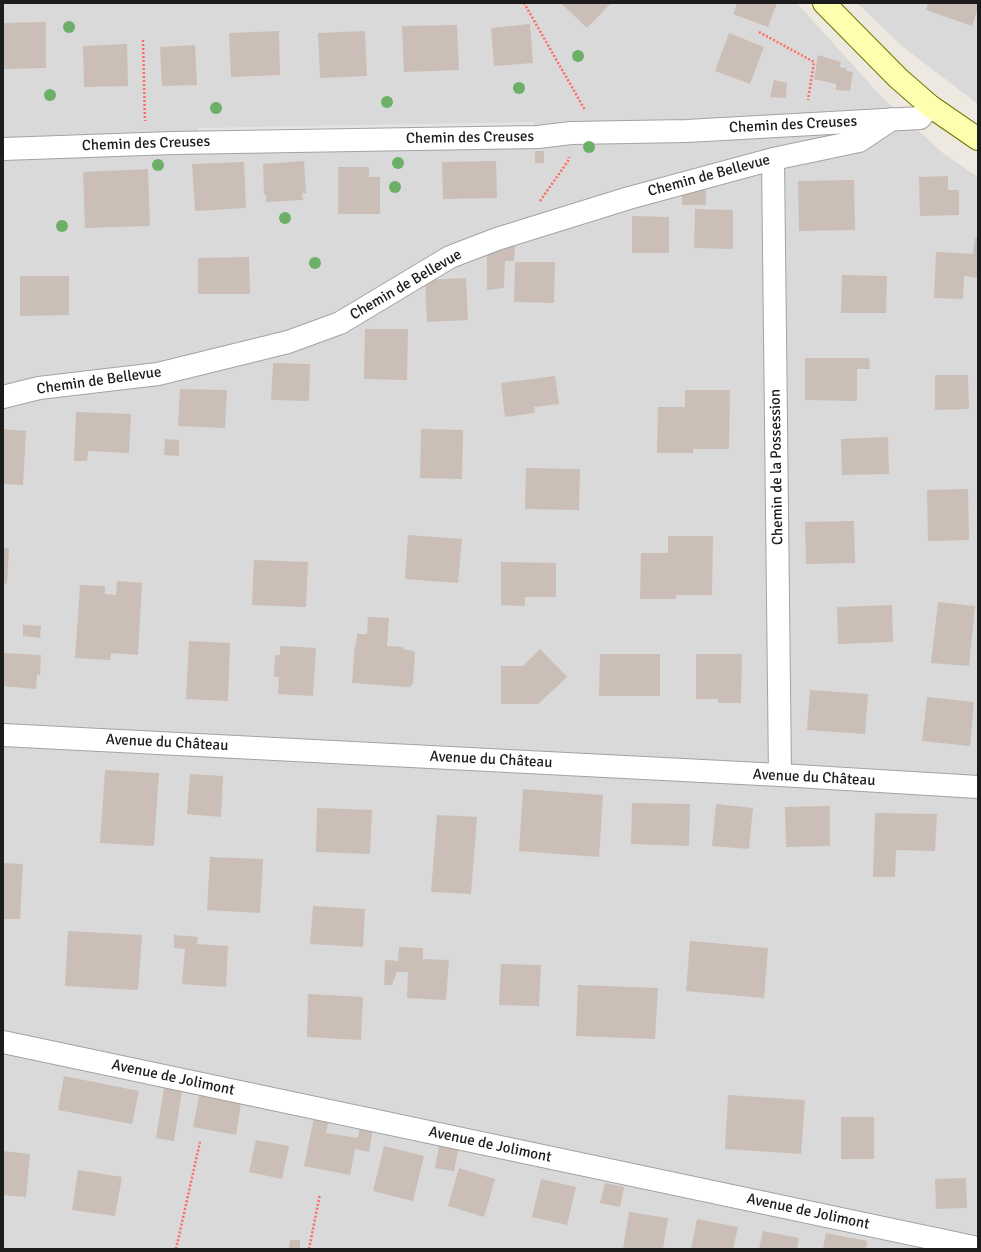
<!DOCTYPE html>
<meta charset="utf-8">
<style>
body{margin:0}
#map{position:relative;width:981px;height:1252px;overflow:hidden;background:#eee9e0;font-family:Signika,sans-serif}
canvas{display:block}
.frame{position:absolute;inset:0;border:4px solid #1c1c1c;pointer-events:none}
</style>
<div id="map">
<canvas width="981" height="1252"></canvas>
<div class="frame"></div>
</div>
<script>
const ctx = document.querySelector('canvas').getContext('2d');
ctx.lineJoin = 'round';
function paint(path, color) { ctx.fillStyle = color; ctx.fill(path, 'evenodd'); }
const toPath = rows => new Path2D(rows.map(r => 'M' + r).join(''));
function trace(path, color, width, dash) { ctx.strokeStyle = color; ctx.lineWidth = width; ctx.lineCap = dash ? 'butt' : 'round'; ctx.setLineDash(dash || []); ctx.stroke(path); }
function write(font, color, halo, rows, align = 'center') {
  ctx.font = font + ' Signika,sans-serif'; ctx.lineWidth = 3.5; ctx.setLineDash([]); ctx.textBaseline = 'middle'; ctx.strokeStyle = halo; ctx.fillStyle = color; for (const [text, x, y, turn = 0] of rows) {
    ctx.save(); ctx.translate(x, y); ctx.rotate((+turn || 0) * Math.PI / 180); ctx.textAlign = isNaN(turn) ? turn : align; if (halo) ctx.strokeText(text, 0, 0); ctx.fillText(text, 0, 0); ctx.restore();
  }
}
const residential = toPath([
 [3,3,797,3,880,95,944,154,978,177,978,1249,3,1249],
 [857,3,978,3,978,104,903,47]
]);
const parking = toPath([
 [534,122,534,129,197,135,198,128]
]);
const building = toPath([
 [563,3,611,3,587,28,562,4],
 [737,3,777,3,768,27,733,14],
 [928,3,978,3,978,8,972,26,926,10],
 [46,22,46,68,3,69,3,23],
 [530,24,533,63,494,66,491,28],
 [457,25,459,70,404,72,402,26],
 [279,31,280,75,231,77,229,33],
 [365,31,367,76,320,78,318,33],
 [729,33,764,47,750,84,715,71],
 [127,44,128,86,84,87,83,46],
 [195,45,197,85,162,86,160,47],
 [818,55,841,62,839,67,846,68,847,71,853,72,850,91,836,90,836,84,814,79],
 [774,80,787,83,786,98,770,97],
 [535,151,544,151,544,163,535,163],
 [304,161,306,193,302,193,303,200,266,202,266,195,264,195,263,164],
 [496,161,497,198,443,199,442,162],
 [244,162,246,208,195,211,192,164],
 [338,167,369,167,369,177,380,177,380,214,338,214],
 [148,169,150,226,85,228,83,172],
 [948,176,948,190,959,190,959,215,920,216,919,177],
 [854,180,855,230,799,231,798,181],
 [682,190,706,190,706,205,682,205],
 [695,209,733,210,733,249,694,248],
 [632,216,669,217,669,253,632,253],
 [975,238,978,238,978,278,964,276,963,299,934,298,936,252,973,254],
 [494,245,515,246,514,261,505,261,504,288,487,290,487,249],
 [249,257,250,294,198,294,198,258],
 [515,262,555,262,554,303,514,302],
 [842,275,887,276,886,313,841,313],
 [20,276,69,276,69,315,20,316],
 [466,278,468,320,427,322,425,280],
 [365,329,408,329,407,380,364,379],
 [805,358,869,358,870,369,857,369,857,401,805,400],
 [273,363,310,364,309,401,271,400],
 [935,375,968,375,969,409,935,410],
 [555,376,559,404,534,407,535,413,505,417,501,383],
 [180,389,227,390,225,428,178,426],
 [685,390,730,390,729,449,693,449,693,453,657,453,658,407,685,407],
 [76,412,131,414,129,453,88,451,87,461,74,461],
 [3,429,26,431,23,485,3,484],
 [421,429,463,430,462,479,420,478],
 [888,437,889,474,842,475,841,439],
 [165,439,179,440,179,456,164,455],
 [526,468,580,469,579,510,525,509],
 [968,489,969,540,928,541,927,490],
 [854,521,855,563,806,564,805,522],
 [408,535,462,539,458,583,405,579],
 [668,536,713,536,712,595,676,595,676,599,640,599,641,553,668,553],
 [3,548,9,548,7,584,3,583],
 [254,560,308,562,306,607,252,605],
 [501,562,556,563,556,597,525,597,525,606,501,605],
 [117,581,142,583,138,655,111,653,110,660,75,658,80,585,105,586,105,594,116,595],
 [938,602,975,606,969,666,931,663],
 [892,605,893,642,838,644,837,607],
 [368,617,389,618,387,646,403,647,403,649,413,651,415,653,413,683,411,686,408,687,352,683,355,644,356,644,357,634,367,634],
 [23,625,41,626,40,638,23,636],
 [189,641,230,643,228,701,186,699],
 [280,646,316,648,313,696,278,694,279,677,274,677,275,655,280,655],
 [540,649,567,677,538,704,501,704,501,666,523,666],
 [3,653,41,655,40,675,37,675,36,689,3,686],
 [600,654,660,654,660,696,599,696],
 [696,654,742,654,741,703,718,703,718,699,696,699],
 [810,690,868,694,865,734,807,730],
 [927,697,974,702,970,746,922,741],
 [105,770,159,773,154,846,100,843],
 [190,774,223,776,221,817,187,814],
 [523,789,603,795,599,857,519,851],
 [632,803,690,804,689,846,631,844],
 [716,804,753,808,749,849,712,846],
 [830,806,830,846,786,847,785,807],
 [317,808,372,810,370,854,316,852],
 [875,813,937,814,935,851,896,850,895,877,873,877],
 [437,815,477,817,471,894,431,892],
 [210,857,263,859,260,913,207,910],
 [3,863,23,864,20,919,3,919],
 [313,906,365,909,363,947,310,944],
 [68,931,142,935,138,990,65,986],
 [174,935,198,937,197,944,228,946,226,987,182,984,185,949,174,948],
 [690,941,768,948,764,998,686,991],
 [399,947,423,948,423,959,449,960,446,1000,407,998,408,972,397,972,392,985,384,985,385,960,398,961],
 [501,964,541,965,539,1006,499,1005],
 [578,985,658,988,655,1039,576,1036],
 [308,994,363,997,361,1040,307,1037],
 [64,1076,139,1091,132,1124,58,1110],
 [165,1082,183,1085,174,1141,156,1138],
 [200,1091,242,1098,236,1135,193,1127],
 [728,1095,805,1100,801,1154,725,1149],
 [315,1113,330,1115,326,1133,358,1138,360,1126,373,1129,369,1152,355,1149,350,1175,304,1166],
 [841,1117,874,1117,874,1159,841,1159],
 [256,1140,289,1146,282,1179,249,1172],
 [384,1146,424,1156,413,1201,373,1191],
 [439,1146,458,1150,454,1171,435,1168],
 [3,1151,30,1154,26,1197,3,1195],
 [459,1168,495,1179,484,1217,448,1206],
 [78,1170,122,1177,115,1216,72,1210],
 [966,1178,967,1208,936,1209,935,1179],
 [541,1179,576,1187,567,1225,532,1217],
 [605,1183,624,1187,620,1207,600,1203],
 [629,1212,668,1218,663,1249,623,1249],
 [697,1219,738,1227,733,1249,691,1249],
 [763,1231,799,1238,797,1249,759,1249],
 [826,1233,867,1241,866,1249,823,1249],
 [290,1240,300,1240,300,1249,289,1249]
]);
const path = toPath([
 [524,3,585,110],
 [759,32,814,62,808,100],
 [143,40,145,121],
 [540,201,568,161,569,157],
 [176,1249,200,1142],
 [309,1249,320,1194]
]);
const street = toPath([
 [3,149,173,143,538,137,571,133,687,131,920,118,930,106],
 [773,159,780,775],
 [3,397,39,388,158,374,288,342,340,323,450,257,497,239,629,198,773,159,859,141,892,119],
 [3,735,780,775,978,787],
 [3,1042,978,1248]
]);
const secondary = toPath([
 [824,3,898,78,930,106,978,139]
]);
const trees = [
 [69,27],
 [578,56],
 [519,88],
 [50,95],
 [387,102],
 [216,108],
 [589,147],
 [398,163],
 [158,165],
 [395,187],
 [285,218],
 [62,226],
 [315,263]
];
const streetNames = [
 ["Chemin des Creuses",793,125,-3],
 ["Chemin des Creuses",470,138,-1],
 ["Chemin des Creuses",146,144,-2],
 ["Chemin de Bellevue",709,176,-15],
 ["Chemin de Bellevue",406,285,-30],
 ["Chemin de Bellevue",99,381,-8],
 ["Chemin de la Possession",777,467,-91],
 ["Avenue du Château",167,743,3],
 ["Avenue du Château",491,760,3],
 ["Avenue du Château",814,778,3],
 ["Avenue de Jolimont",173,1078,12],
 ["Avenue de Jolimont",490,1145,12],
 ["Avenue de Jolimont",808,1212,12]
];
paint(residential, '#dad9d9');
paint(parking, '#e4e4e4');
paint(building, '#cabeb6');
trace(street, '#a3a3a3', 24);
trace(secondary, '#6e7600', 24);
trace(path, '#ff6a61', 2.5, [2, 2]);
trace(street, '#fff', 22);
trace(secondary, '#feffae', 22);
ctx.fillStyle = '#6cb068';
for (const [x, y] of trees) { ctx.beginPath(); ctx.arc(x, y, 6, 0, 2 * Math.PI); ctx.fill(); }
write('15px', '#1c1c1c', '#fff', streetNames);
</script>
